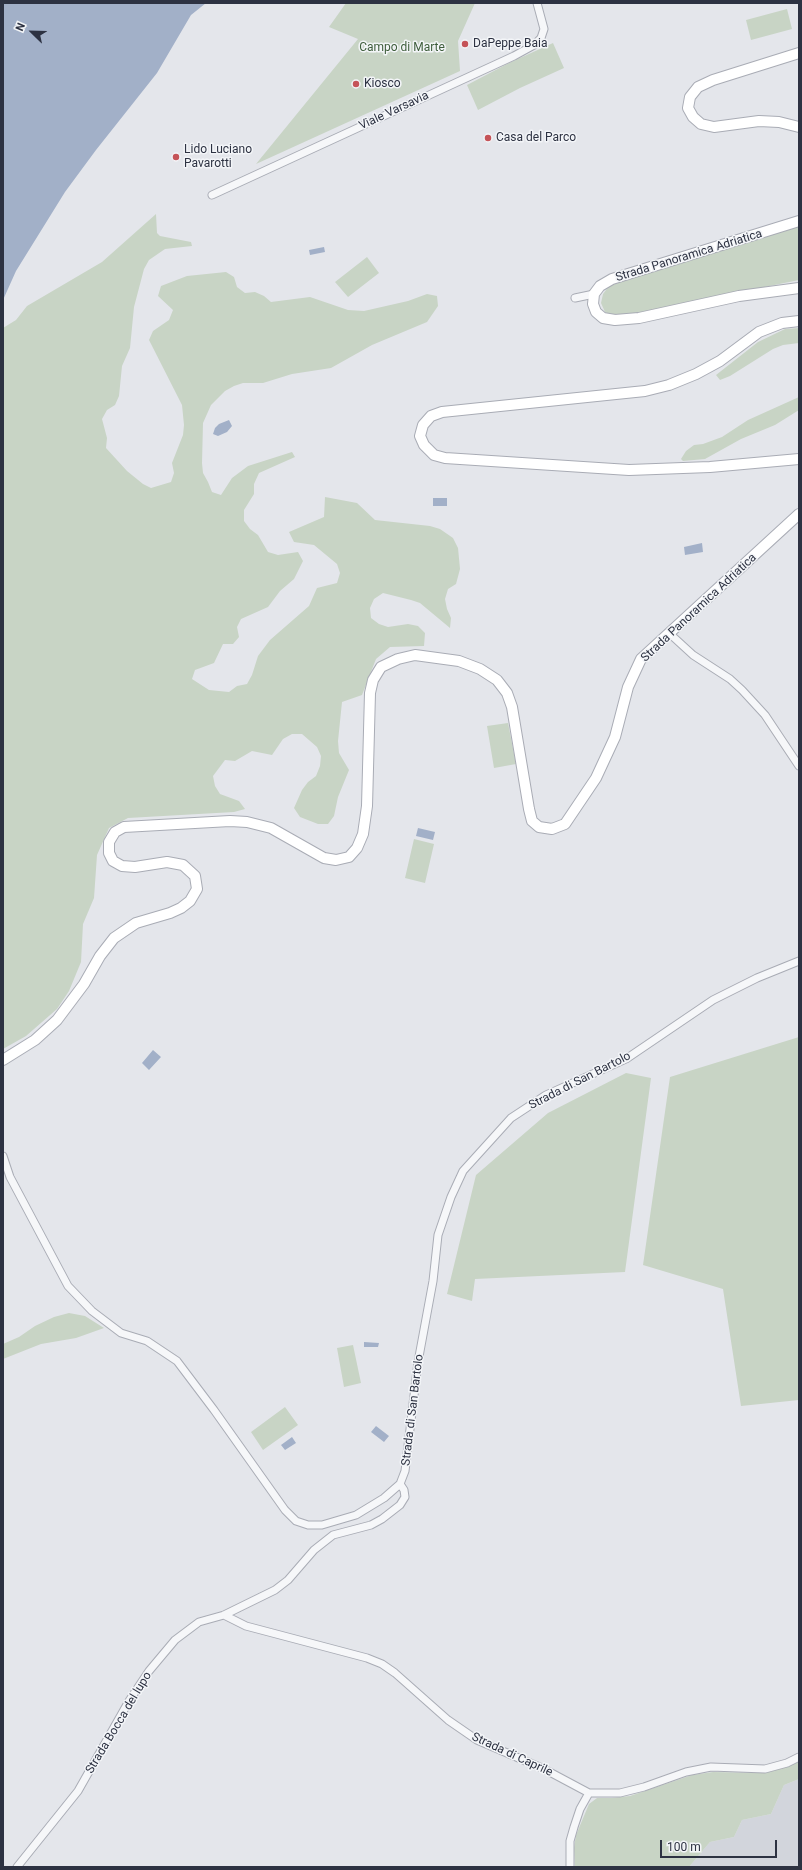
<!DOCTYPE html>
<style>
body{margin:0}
#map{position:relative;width:802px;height:1870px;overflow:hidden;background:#e4e6eb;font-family:Roboto,sans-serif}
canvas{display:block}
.frame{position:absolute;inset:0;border:4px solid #2d3242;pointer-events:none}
.north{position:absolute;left:12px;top:12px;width:40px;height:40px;-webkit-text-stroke:3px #f3f5f8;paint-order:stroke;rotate:293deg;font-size:11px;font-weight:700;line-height:16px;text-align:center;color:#2d3242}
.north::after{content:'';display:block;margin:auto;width:14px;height:18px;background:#2d3242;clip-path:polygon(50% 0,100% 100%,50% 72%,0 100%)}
.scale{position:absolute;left:660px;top:1840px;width:117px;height:18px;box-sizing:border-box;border:2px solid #2d3242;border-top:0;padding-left:5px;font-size:12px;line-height:14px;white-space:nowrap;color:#2d3242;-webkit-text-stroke:3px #f3f5f8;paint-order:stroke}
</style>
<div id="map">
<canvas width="802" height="1870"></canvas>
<div class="frame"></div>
<div class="north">N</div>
<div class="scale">100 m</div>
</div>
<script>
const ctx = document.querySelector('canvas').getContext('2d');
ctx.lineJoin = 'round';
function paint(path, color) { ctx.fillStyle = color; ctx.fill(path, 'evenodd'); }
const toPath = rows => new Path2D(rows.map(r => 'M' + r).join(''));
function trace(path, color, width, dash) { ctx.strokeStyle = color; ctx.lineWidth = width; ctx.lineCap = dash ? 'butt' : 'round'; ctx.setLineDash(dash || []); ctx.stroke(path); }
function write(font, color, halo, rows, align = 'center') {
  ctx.font = font + ' Roboto,sans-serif'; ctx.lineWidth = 3; ctx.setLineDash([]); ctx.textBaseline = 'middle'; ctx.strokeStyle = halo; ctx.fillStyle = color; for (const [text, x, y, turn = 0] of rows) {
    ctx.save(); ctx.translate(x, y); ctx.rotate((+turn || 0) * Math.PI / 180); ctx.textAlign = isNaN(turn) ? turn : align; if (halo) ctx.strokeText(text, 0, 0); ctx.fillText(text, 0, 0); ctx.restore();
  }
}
const built = toPath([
 [799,1779,799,1867,689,1867,710,1842,734,1837,742,1820,771,1814,784,1785]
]);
const green = toPath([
 [346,3,475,3,458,41,460,71,256,164,358,39,329,27],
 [787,9,792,29,751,40,746,20],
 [553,43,564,68,520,88,478,110,467,85,509,63],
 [156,214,157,233,160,236,191,242,192,246,165,249,149,260,144,269,134,307,130,348,122,366,119,396,115,405,107,410,102,419,107,438,106,448,127,471,143,484,151,488,171,482,174,473,172,463,183,435,184,425,182,405,149,340,153,331,169,320,173,310,158,296,161,286,187,276,226,272,234,277,237,287,245,293,255,292,264,296,271,302,310,297,348,310,364,311,408,301,427,294,437,296,438,306,427,322,372,345,331,368,292,374,263,383,243,383,234,386,225,391,211,405,203,423,202,463,203,473,208,482,212,492,221,495,232,478,248,466,292,452,295,457,259,473,254,484,254,494,244,510,244,521,250,529,258,535,268,552,278,555,298,552,303,561,294,579,280,591,268,607,241,619,237,627,239,637,233,644,223,644,214,663,195,670,192,679,209,690,229,692,237,686,247,684,252,675,258,656,270,640,309,606,317,588,337,583,340,573,337,564,314,545,294,542,289,532,324,517,325,497,357,503,375,520,430,526,440,529,453,538,458,548,460,569,456,584,448,589,445,599,447,609,451,618,450,628,420,603,411,600,383,593,374,599,370,608,371,618,379,624,388,627,408,624,418,626,425,633,424,646,390,647,376,659,362,695,342,702,338,741,339,753,349,770,338,797,334,816,328,824,318,824,300,817,294,808,302,790,308,782,316,776,320,766,321,756,317,747,302,734,292,734,283,739,272,755,252,751,235,761,225,760,213,776,215,786,220,794,239,801,245,809,234,812,128,818,109,828,97,855,94,898,83,924,81,962,69,991,57,1009,26,1036,3,1049,3,328,16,320,27,306,102,262],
 [799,223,799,280,632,314,612,316,605,312,601,303,603,294,609,286,656,270,751,242],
 [367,257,379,273,348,297,335,282],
 [799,328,799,343,783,345,773,349,730,376,720,380,716,375,758,342,785,329],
 [799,397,799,410,775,425,741,439,705,459,683,461,681,459,686,451,694,445,703,444,722,437,748,420],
 [508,723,516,764,494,768,487,726],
 [414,839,434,844,425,883,405,878],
 [799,1037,799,1400,741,1406,723,1289,643,1265,670,1077],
 [626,1073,651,1078,625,1272,475,1279,472,1301,447,1294,476,1175,548,1113],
 [69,1313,85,1316,104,1328,76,1338,41,1344,3,1359,3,1344,19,1337,35,1326,54,1317],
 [353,1345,361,1383,344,1387,337,1348],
 [285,1407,298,1425,263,1450,251,1432],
 [799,1762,799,1779,784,1785,771,1814,742,1820,734,1837,710,1842,689,1867,575,1867,574,1848,576,1835,589,1804,597,1798,612,1798,630,1796,692,1775,713,1772,766,1773]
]);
const water = toPath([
 [3,3,206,3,191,15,157,73,96,150,65,192,16,271,3,300],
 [324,247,325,252,310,255,309,250],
 [229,420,232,426,227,432,218,436,213,434,215,428,219,424],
 [433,498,447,498,447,506,433,506],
 [702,543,703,552,685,555,684,547],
 [418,828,435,832,433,840,416,836],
 [153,1050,161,1057,149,1070,142,1063],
 [364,1342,379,1343,378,1347,364,1347],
 [376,1426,389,1436,384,1442,371,1432],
 [292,1437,296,1443,285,1450,281,1445]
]);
const street = toPath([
 [212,195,514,56,534,45,541,38,544,29,537,3],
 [575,298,594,294],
 [669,633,693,655,730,679,742,690,765,715,799,766],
 [3,1156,10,1177,68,1286,92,1311,121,1333,147,1341,177,1361,214,1410,285,1510,296,1521,308,1525,322,1525,356,1515,384,1498,400,1484,405,1471,418,1362,433,1281,438,1235,451,1197,463,1171,511,1118,546,1095,626,1059,713,1000,757,978,799,961],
 [224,1615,246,1626,367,1658,382,1664,395,1673,448,1720,477,1740,544,1769,589,1793,620,1793,644,1787,686,1772,711,1767,765,1769,787,1763,799,1757],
 [17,1867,78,1791,129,1701,149,1671,175,1640,199,1622,224,1615,275,1590,288,1580,314,1550,333,1535,371,1525,382,1519,400,1505,405,1497,404,1490,400,1484],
 [570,1867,570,1841,574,1827,580,1809,589,1793]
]);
const secondary = toPath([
 [799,53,713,80,698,87,690,97,688,108,693,117,701,124,714,127,759,121,779,122,799,127],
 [799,221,612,279,600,286,594,294,593,304,596,312,603,318,615,320,639,318,739,296,799,288],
 [799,321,782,323,759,332,720,361,696,374,669,385,645,391,442,412,431,416,423,425,420,436,424,445,434,455,445,458,629,470,710,467,799,459],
 [3,1060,35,1040,57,1020,84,984,100,956,114,938,136,923,170,913,181,908,190,901,197,889,195,876,183,865,167,862,135,867,122,866,113,861,109,853,109,842,115,832,124,827,230,821,247,822,271,828,324,858,336,860,349,857,357,848,363,834,367,806,370,693,373,680,381,667,398,659,415,655,459,661,480,669,497,680,507,693,512,707,529,809,532,821,539,827,552,829,565,824,596,778,615,737,628,687,641,659,799,514]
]);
const markers = [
 [465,44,4,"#c55358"],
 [356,84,4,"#c55358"],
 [488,138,4,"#c55358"],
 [176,157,4,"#c55358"]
];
const poiNames = [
 ["DaPeppe Baia",473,44],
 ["Kiosco",364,84],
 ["Casa del Parco",496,138],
 ["Lido Luciano",184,150],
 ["Pavarotti",184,164]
];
const parkNames = [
 ["Campo di Marte",402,48]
];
const streetNames = [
 ["Viale Varsavia",394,111,-25],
 ["Strada Panoramica Adriatica",689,256,-17],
 ["Strada Panoramica Adriatica",699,608,-43],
 ["Strada di San Bartolo",580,1081,-27],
 ["Strada di San Bartolo",413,1410,-83],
 ["Strada Bocca del lupo",119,1723,-59],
 ["Strada di Caprile",512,1755,25]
];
paint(built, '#d2d5dc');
paint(green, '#c8d4c5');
paint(water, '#a2b0c8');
trace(street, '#a9acb5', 9);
trace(secondary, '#a9acb5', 12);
trace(street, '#f6f7f9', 7);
trace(secondary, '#fff', 10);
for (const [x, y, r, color] of markers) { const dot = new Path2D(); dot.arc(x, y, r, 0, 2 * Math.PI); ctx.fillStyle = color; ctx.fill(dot); trace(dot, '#f3f5f8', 1.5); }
write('12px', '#2d3242', '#f3f5f8', poiNames, 'left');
write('12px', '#3e5d3b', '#f3f5f8', parkNames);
write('12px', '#2d3242', '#f3f5f8', streetNames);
</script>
